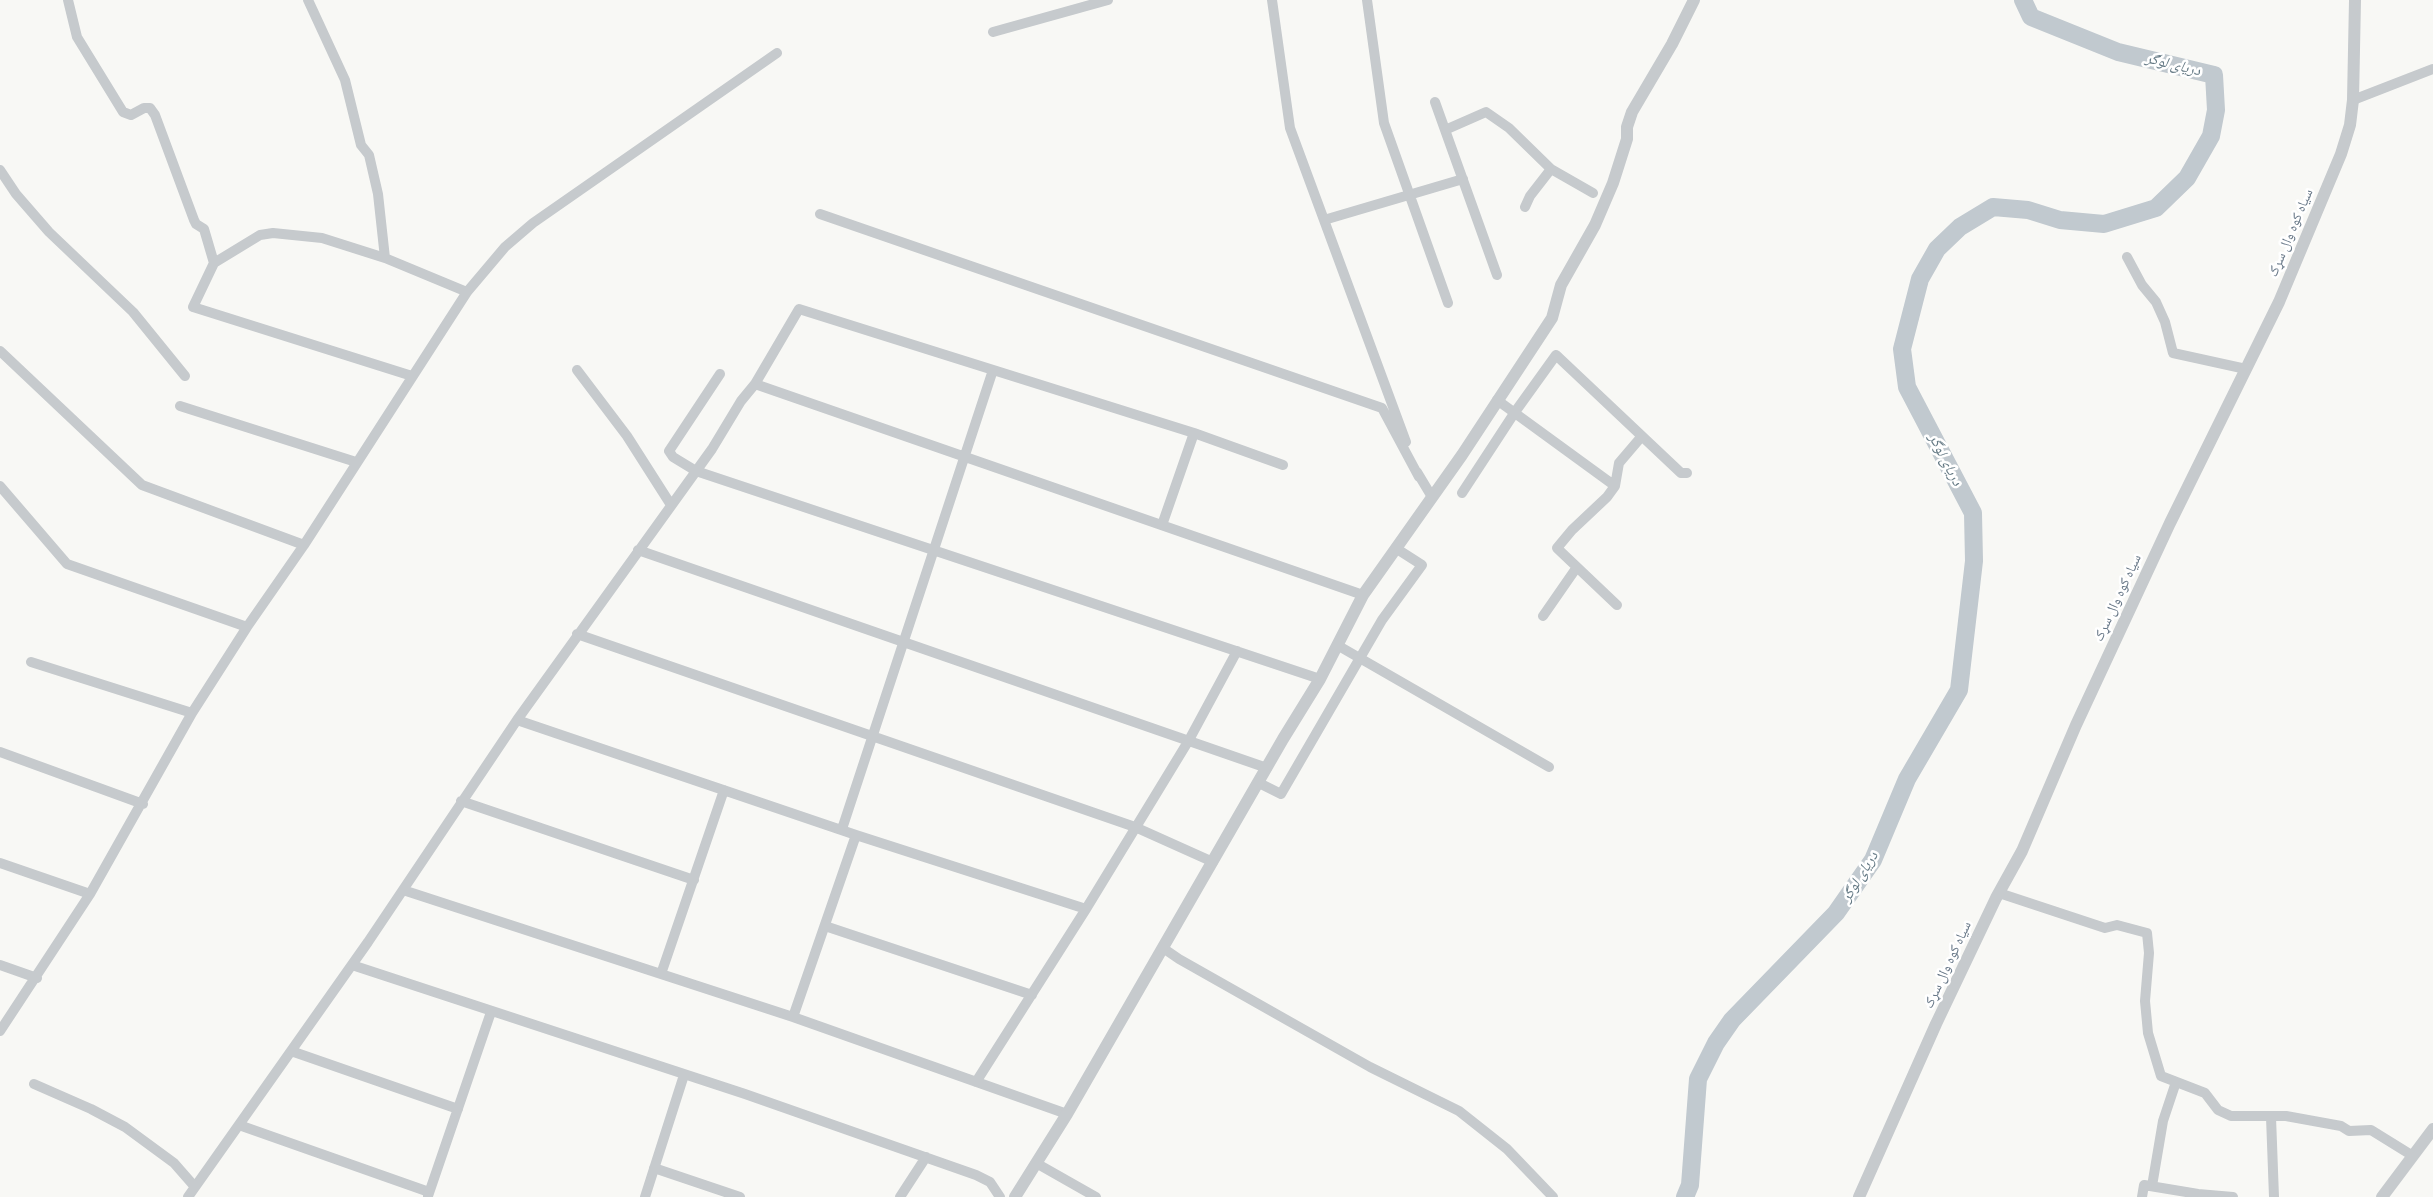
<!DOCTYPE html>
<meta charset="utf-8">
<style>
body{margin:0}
canvas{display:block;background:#f8f8f5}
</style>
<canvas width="2433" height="1197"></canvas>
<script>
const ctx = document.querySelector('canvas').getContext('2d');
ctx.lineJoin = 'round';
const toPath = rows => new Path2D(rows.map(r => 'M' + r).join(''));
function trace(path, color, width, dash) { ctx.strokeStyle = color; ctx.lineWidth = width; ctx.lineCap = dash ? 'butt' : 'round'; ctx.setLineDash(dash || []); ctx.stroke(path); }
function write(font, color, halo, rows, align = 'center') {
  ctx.font = font + ' Signika,"Noto Naskh Arabic",sans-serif'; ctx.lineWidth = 5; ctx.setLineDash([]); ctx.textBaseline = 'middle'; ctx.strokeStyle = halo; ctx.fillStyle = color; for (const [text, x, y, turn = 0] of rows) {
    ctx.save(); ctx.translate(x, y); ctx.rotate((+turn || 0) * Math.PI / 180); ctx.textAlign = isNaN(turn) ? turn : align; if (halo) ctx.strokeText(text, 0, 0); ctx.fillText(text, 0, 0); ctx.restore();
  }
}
const river = toPath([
 [1685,1197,1690,1185,1698,1079,1716,1043,1732,1020,1836,913,1873,860,1907,779,1959,690,1974,561,1973,513,1907,387,1902,349,1920,279,1937,249,1960,227,1993,207,2028,210,2060,220,2104,224,2156,208,2187,178,2211,136,2216,110,2214,75,2118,52,2031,17,2023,0]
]);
const minor = toPath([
 [68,0,77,37,123,112,131,115,144,108,150,108,155,115,194,220,196,224,204,229,214,263],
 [308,0,345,80,361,145,369,155,378,194,385,258,322,238,273,233,260,235,214,263,193,307,412,376],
 [1272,0,1290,128,1406,442],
 [1367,0,1384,123,1448,303],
 [993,32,1108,0],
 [2353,100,2433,69],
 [1435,102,1497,275],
 [1445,130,1486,112,1509,128,1551,169,1593,193],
 [0,170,16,194,49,232,133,312,185,376],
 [1525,207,1530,196,1551,169],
 [820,214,1382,408,1419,477],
 [1324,220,1463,179],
 [2127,257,2142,285,2156,302,2165,322,2173,353,2246,369],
 [385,258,467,292],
 [0,351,142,485,304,545],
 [577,370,627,436,671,505],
 [720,374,669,451,673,457,696,471,1320,679],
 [755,384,1363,595],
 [1497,400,1615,486],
 [180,406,356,462],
 [1417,472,1432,497],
 [0,486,67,564,247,627],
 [1462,493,1515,412,1556,355,1681,473,1687,473],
 [1162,525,1194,433],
 [638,550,1267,768],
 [1617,605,1557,548,1572,530,1607,497,1615,486,1619,463,1642,436],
 [1543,616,1577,567],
 [577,634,1135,827,1213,862],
 [1337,645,1549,767],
 [31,662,192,713],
 [517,720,856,835,1086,909],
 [0,752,143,804],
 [1259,783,1281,794,1382,620,1422,565,1397,549],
 [461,801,694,880],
 [842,829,993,370],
 [0,863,90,894],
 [403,890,793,1017,1067,1114],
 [1999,893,2105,928,2117,925,2147,933,2149,953,2145,1001,2148,1033,2161,1076,2205,1093,2218,1110,2231,1116,2286,1116,2341,1126,2349,1131,2371,1130,2413,1156],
 [825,926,1032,995],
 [1163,948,1179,959,1370,1067,1459,1111,1507,1149,1553,1197],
 [0,965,37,978],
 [352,965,745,1094,976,1175,990,1182,1000,1197],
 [661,974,724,790],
 [793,1017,856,835],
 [0,1031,90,894,192,713,247,627,304,545,467,292,505,247,533,223,777,53],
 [291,1051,458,1109],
 [976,1082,1086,909,1189,740,1237,651],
 [34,1084,91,1109,125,1127,174,1163,195,1187],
 [2271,1117,2274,1197],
 [239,1125,429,1192],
 [1036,1163,1096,1197],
 [654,1168,740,1197],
 [2152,1186,2163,1121,2176,1082],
 [428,1196,491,1012],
 [188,1197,368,942,517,720,712,449,741,401,755,384,799,309,1194,433,1283,465],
 [645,1197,684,1075],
 [900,1197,926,1157],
 [2142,1197,2144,1185,2198,1194,2233,1197]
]);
const tertiary = toPath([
 [1015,1197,1067,1114,1283,739,1320,679,1363,595,1462,455,1552,318,1561,285,1595,225,1613,183,1627,139,1627,127,1632,112,1672,44,1694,0],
 [1859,1197,1936,1024,1996,898,2022,851,2076,725,2170,523,2279,302,2341,154,2350,125,2353,100,2355,0],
 [2382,1197,2433,1129]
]);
const streetNames = [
 ["سیاه کوه وال سړک",2291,233,-67],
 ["سیاه کوه وال سړک",2118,598,-65],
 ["سیاه کوه وال سړک",1948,965,-65]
];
const waterNames = [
 ["دریای لوگر",2173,65,14],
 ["دریای لوگر",1945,460,63],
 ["دریای لوگر",1860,877,-58]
];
trace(river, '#c1c9cf', 18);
trace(minor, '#c6cacd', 10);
trace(tertiary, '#c6cacd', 12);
write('14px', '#677787', '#fff', streetNames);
write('italic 15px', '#637883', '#fff', waterNames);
</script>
